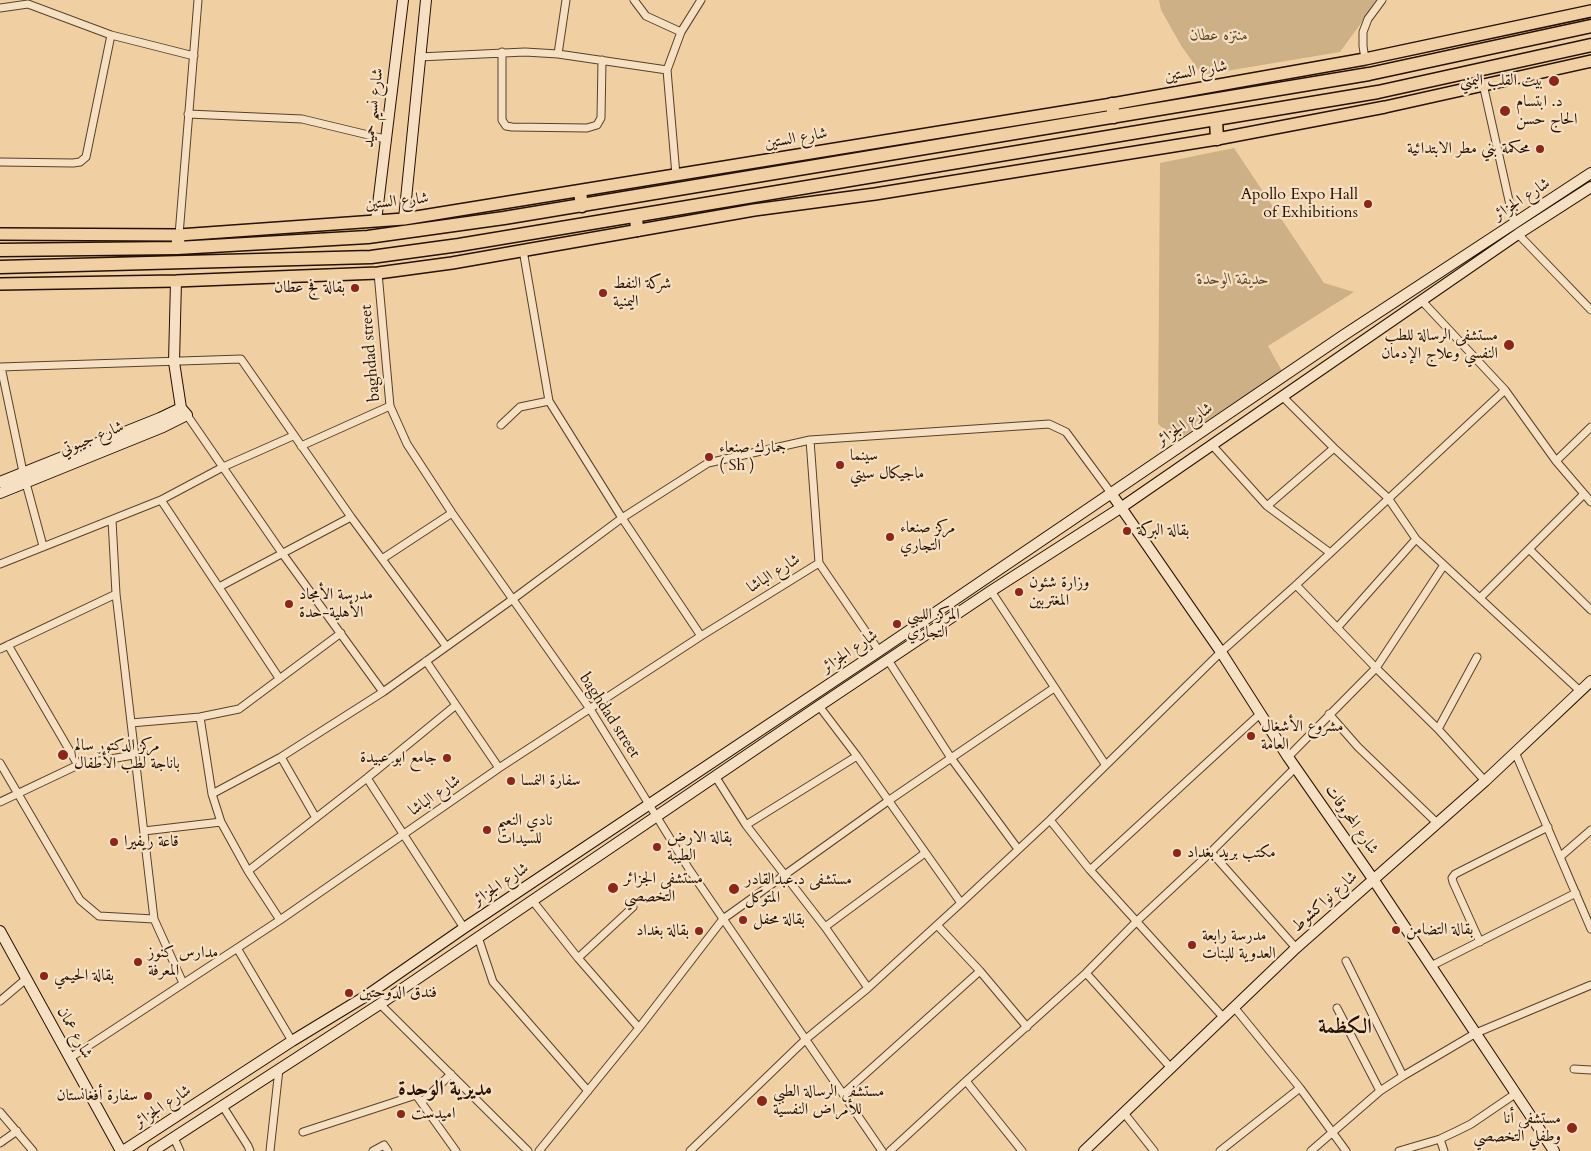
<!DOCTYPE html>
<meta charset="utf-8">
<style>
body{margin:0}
canvas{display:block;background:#f0d0a3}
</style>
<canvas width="1591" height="1151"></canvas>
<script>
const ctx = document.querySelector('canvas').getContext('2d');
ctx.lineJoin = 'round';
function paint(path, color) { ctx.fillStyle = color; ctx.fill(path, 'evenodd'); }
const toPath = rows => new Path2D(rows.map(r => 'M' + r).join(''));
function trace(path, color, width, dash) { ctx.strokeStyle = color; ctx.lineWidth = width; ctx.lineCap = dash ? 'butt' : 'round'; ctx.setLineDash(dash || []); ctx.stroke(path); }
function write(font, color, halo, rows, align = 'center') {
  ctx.font = font + ' Cardo,Amiri,serif'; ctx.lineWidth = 4.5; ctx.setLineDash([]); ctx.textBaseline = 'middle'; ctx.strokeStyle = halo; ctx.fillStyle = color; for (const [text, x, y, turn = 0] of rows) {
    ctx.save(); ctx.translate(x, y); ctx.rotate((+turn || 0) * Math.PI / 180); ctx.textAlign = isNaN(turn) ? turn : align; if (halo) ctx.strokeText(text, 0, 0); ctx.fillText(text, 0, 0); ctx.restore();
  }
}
const green = toPath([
 [1159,0,1378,0,1340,52,1202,75,1182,47,1161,10],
 [1234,148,1324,283,1354,292,1268,346,1282,371,1177,440,1158,424,1160,163]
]);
const street = toPath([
 [634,0,646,16,681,32],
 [0,8,28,4,111,35,194,56],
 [502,52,502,120,506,126,512,127,587,128,597,125,601,118,602,60],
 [558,54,566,0],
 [419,57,525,52,558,54,667,70],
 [1365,59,1363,46,1363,32,1368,19,1382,0],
 [1483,84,1514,223],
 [188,114,302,119,385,139],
 [0,162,73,163,80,162,86,157,111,35],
 [676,175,667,70,681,32,701,0],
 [1518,234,1591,310],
 [179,235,198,0],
 [523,250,549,401,622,518,701,636],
 [378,273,390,406,407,444,452,513,590,709,689,869,882,1151],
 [1422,301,1505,390,1556,461,1591,502],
 [0,367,241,359,351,517,446,646],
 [1,367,23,472,43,546],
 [1283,397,1334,448,1388,498,1416,539,1580,691],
 [187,415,282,553,383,692],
 [501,425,520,407,549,401],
 [810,440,819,563,879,651],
 [1212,445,1267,506,1329,552],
 [301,446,390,406],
 [1556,461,1591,427],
 [161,500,279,678],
 [1267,506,1334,448],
 [112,520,116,594,154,919,183,983],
 [1529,549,1591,610],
 [382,559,452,513],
 [0,564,161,500,223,467,293,436],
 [1296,585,1376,668,1438,729,1485,781],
 [219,587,351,517],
 [991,591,1105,764],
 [1480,598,1584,494],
 [1337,628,1416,539],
 [8,645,78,765],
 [0,649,116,594],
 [888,660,951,758,1018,849],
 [426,661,499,768],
 [819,706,857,756,961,903],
 [1329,714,1358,747,1437,823],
 [200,717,212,794,221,822,248,871,280,920],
 [131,723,200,717,239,709,341,633],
 [1438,729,1477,657],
 [1515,752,1591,929],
 [281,757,316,818],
 [1288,757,1376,668,1444,565],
 [0,763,80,900,99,916,154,919],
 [715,776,746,825,825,927,868,988],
 [367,778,464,928],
 [212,794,281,757,383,692,513,599,622,518,708,463,810,440,1049,424,1066,432,1111,493],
 [0,802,78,765,133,755],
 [1050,820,1090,870,1223,1017],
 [746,825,857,756],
 [144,831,221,822],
 [1211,852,1296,948],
 [1561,856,1591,830],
 [1090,870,1261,713],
 [248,871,367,778,456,705],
 [532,900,578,958,639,1028],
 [937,925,980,971,1027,1027],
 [825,927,925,853],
 [478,937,493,982,588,1091],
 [1480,942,1453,882,1452,878,1455,874,1548,827],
 [237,948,292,1041],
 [578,958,633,907],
 [1346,961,1403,1076],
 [1431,966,1576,893],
 [1086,973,1171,1068],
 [0,1001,26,979],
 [380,1004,528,1151],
 [1234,1007,1300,1088,1346,1151],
 [1337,1008,1380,1091],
 [70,1058,280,920,499,768,701,636,819,563],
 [1574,1069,1591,1070],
 [966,1081,1022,1151],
 [843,1094,980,971],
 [422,1102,451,1074],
 [222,1105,248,1146,250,1151],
 [0,1112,33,1151],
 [1124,1113,1154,1151],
 [303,1132,416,1095,456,1151],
 [174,1138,180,1151],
 [1440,1139,1444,1151],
 [0,1143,17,1131],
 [270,1151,279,1069],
 [373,1151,384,1145,388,1151],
 [539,1151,639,1028,723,919,888,801,1054,688],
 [690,1151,806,1039,868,988,961,903,1050,820,1221,652,1296,585,1505,390],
 [890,1151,966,1081,1086,973,1137,921,1211,852,1296,767],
 [1220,1151,1300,1088],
 [1311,1151,1380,1091,1403,1076,1476,1033,1591,985],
 [1399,1151,1440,1139,1457,1131,1471,1124,1515,1094]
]);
const secondary = toPath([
 [404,219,426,0],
 [376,221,403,0],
 [0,482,160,418,181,408],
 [0,493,163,427,187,415,181,408,174,362,176,281],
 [1111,493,1221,652,1288,757,1373,879,1554,1151],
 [0,931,121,1151],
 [123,1151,292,1041,366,996,464,928,879,651,1344,335,1591,173],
 [153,1151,380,1004,819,706,991,591,1122,507,1518,234,1591,187],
 [1084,1151,1296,948,1485,781,1591,681]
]);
const primary = toPath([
 [0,234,179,235,404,219,1112,104,1365,59,1591,11],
 [0,284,176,281,378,273,452,263,754,210,875,194,1217,139,1385,107,1591,61]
]);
const highway = toPath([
 [1112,104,1114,117],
 [1216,120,1217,139],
 [580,192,582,206],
 [636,216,637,230],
 [177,248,179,235],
 [0,250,177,248,368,237,504,218,1369,74,1591,26],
 [0,267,371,257,459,245,1378,92,1591,45]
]);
const markers = [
 [1554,81,6,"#8f2418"],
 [1505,111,6,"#8f2418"],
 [1540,149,5,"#8f2418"],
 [1368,204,5,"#8f2418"],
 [355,288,5,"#8f2418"],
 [603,293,5,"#8f2418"],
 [1509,345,6,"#8f2418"],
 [709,457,5,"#8f2418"],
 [840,465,5,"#8f2418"],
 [1127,531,5,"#8f2418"],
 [890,537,5,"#8f2418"],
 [1019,592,5,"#8f2418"],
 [289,604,5,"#8f2418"],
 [897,624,5,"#8f2418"],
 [1251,736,5,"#8f2418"],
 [63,755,6,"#8f2418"],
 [447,758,5,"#8f2418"],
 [511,781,5,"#8f2418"],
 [487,830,5,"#8f2418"],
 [114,842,5,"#8f2418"],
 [657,847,5,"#8f2418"],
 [1177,853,5,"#8f2418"],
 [613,888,6,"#8f2418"],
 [734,889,6,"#8f2418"],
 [743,920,5,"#8f2418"],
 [1396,930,5,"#8f2418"],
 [699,931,5,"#8f2418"],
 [1192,945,5,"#8f2418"],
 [138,962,5,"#8f2418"],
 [44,976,5,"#8f2418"],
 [349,993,5,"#8f2418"],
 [148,1096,5,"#8f2418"],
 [762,1101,6,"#8f2418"],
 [401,1114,5,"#8f2418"],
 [1572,1128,6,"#8f2418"]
];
const parkNames = [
 ["منتزه عطان",1219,36],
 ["حديقة الوحدة",1233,280]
];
const streetNames = [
 ["شارع الستين",1196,72,-10],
 ["شارع نسيم حميد",374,108,-83],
 ["شارع الستين",796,139,-10],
 ["شارع الجزائر",1522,200,-33],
 ["شارع الستين",397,202,-6],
 ["baghdad street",371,353,-95],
 ["شارع الجزائر",1185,425,-34],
 ["شارع جيبوتي",92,439,-22],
 ["شارع الباشا",774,574,-32],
 ["شارع الجزائر",850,652,-34],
 ["baghdad street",609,716,57],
 ["شارع الباشا",435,796,-35],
 ["شارع المحروقات",1351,820,55],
 ["شارع الجزائر",501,885,-34],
 ["شارع نواكشوط",1325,902,-42],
 ["شارع عمان",74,1033,61],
 ["شارع الجزائر",163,1107,-33]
];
const poiNames = [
 ["بيت القلب اليمني",1543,81,"right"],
 ["د. ابتسام",1516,102],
 ["الحاج حسن",1516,120],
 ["محكمة بني مطر الابتدائية",1530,149,"right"],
 ["Apollo Expo Hall",1358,195,"right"],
 ["of Exhibitions",1358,213,"right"],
 ["شركة النفط",613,284],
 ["اليمنية",613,302],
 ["بقالة فج عطان",345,288,"right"],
 ["مستشفى الرسالة للطب",1498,336,"right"],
 ["النفسي وعلاج الإدمان",1498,354,"right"],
 ["جمارك صنعاء",719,448],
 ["( Sh )",719,466],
 ["سينما",850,456],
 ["ماجيكال سيتي",850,474],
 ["مركز صنعاء",900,528],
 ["التجاري",900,546],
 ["بقالة البركة",1137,531],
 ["وزارة شئون",1029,583],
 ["المغتربين",1029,601],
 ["مدرسة الأمجاد",299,595],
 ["الأهلية-حدة",299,613],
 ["المركز الليبي",907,615],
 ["التجاري",907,633],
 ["مشروع الأشغال",1261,727],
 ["العامة",1261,745],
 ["مركز الدكتور سالم",74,746],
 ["باناجة لطب الأطفال",74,764],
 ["جامع ابو عبيدة",437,758,"right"],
 ["سفارة النمسا",521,781],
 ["نادي النعيم",497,821],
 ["للسيدات",497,839],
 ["بقالة الارض",667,838],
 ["الطيبة",667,856],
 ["قاعة ريفيرا",124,842],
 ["مكتب بريد بغداد",1187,853],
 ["مستشفى الجزائر",624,879],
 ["التخصصي",624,897],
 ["مستشفى د.عبدالقادر",745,880],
 ["المتوكل",745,898],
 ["بقالة محفل",753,920],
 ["بقالة التضامن",1406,930],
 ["بقالة بغداد",689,931,"right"],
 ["مدرسة رابعة",1202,936],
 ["العدوية للبنات",1202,954],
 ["مدارس كنوز",148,953],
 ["المعرفة",148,971],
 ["بقالة الحيمي",54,976],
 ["فندق الدوحتين",359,993],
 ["مستشفى الرسالة الطبي",773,1092],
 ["للأمراض النفسية",773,1110],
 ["سفارة أفغانستان",138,1096,"right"],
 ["اميدست",411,1114],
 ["مستشفى أنا",1561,1119,"right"],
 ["وطفلي التخصصي",1561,1137,"right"]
];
const districtNames = [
 ["الكظمة",1345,1028],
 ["مديرية الوحدة",445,1090]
];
paint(green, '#ceb087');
trace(street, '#584129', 9);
trace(secondary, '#261100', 12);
trace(primary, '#261100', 14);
trace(highway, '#261100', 15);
trace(street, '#f5e0c3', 7);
trace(secondary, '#f5e0c3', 10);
trace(primary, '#f0d0a3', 11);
trace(highway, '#f0d0a3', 12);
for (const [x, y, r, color] of markers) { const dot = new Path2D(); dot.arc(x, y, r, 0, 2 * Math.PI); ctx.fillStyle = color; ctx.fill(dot); trace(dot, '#f5e0c3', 2); }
write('italic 16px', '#61492f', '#f5e0c3', parkNames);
write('16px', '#261100', '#f5e0c3', streetNames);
write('16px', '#261100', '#f5e0c3', poiNames, 'left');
write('bold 21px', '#261100', '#f5e0c3', districtNames);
</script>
